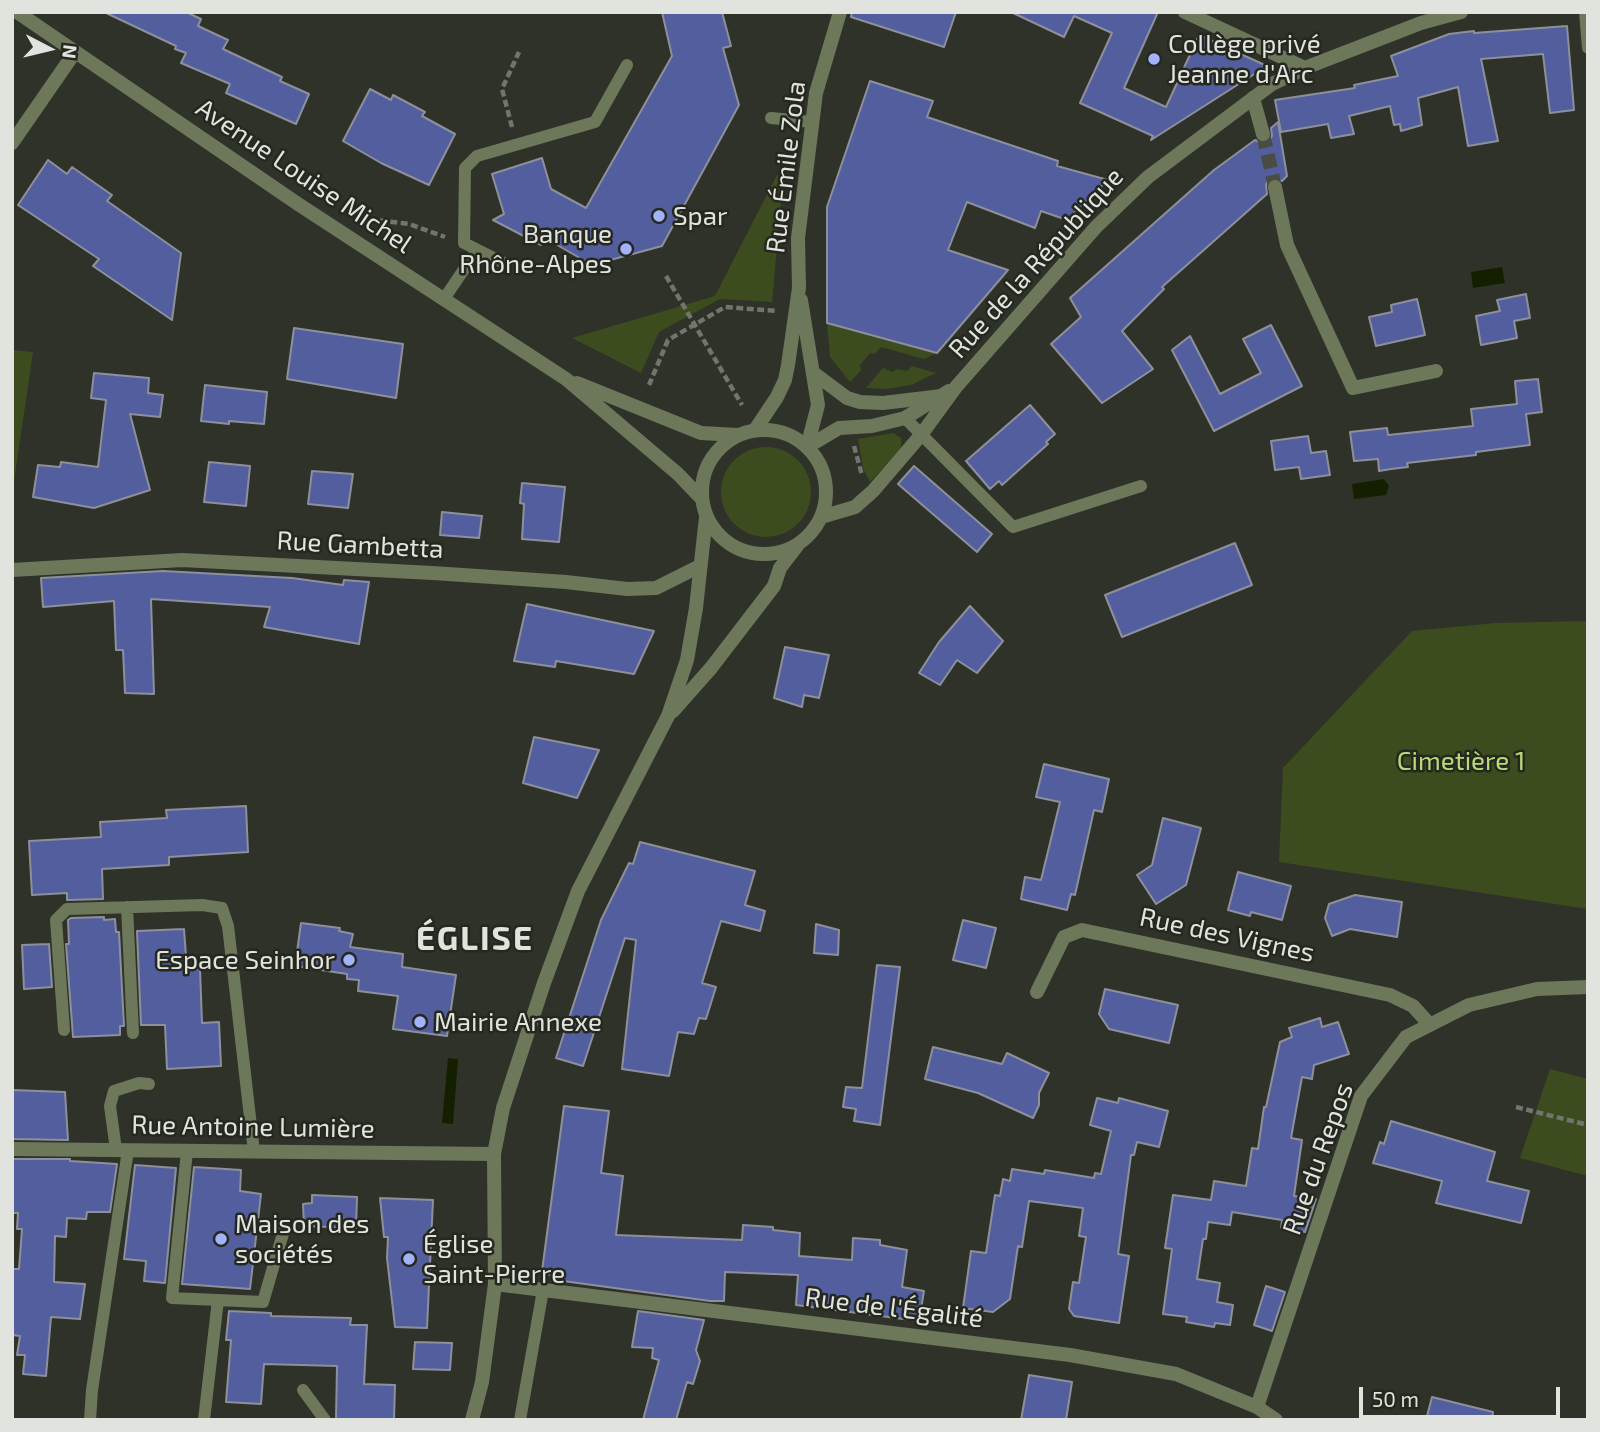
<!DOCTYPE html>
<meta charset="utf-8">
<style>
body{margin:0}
#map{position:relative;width:1600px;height:1432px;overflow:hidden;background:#2f3229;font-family:"Exo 2",sans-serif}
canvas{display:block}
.frame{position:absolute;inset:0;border:14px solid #e1e3de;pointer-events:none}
.north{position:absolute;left:14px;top:14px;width:70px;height:70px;-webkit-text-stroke:5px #25281f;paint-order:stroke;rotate:97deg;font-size:19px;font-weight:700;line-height:28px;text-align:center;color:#e1e3de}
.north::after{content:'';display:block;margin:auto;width:24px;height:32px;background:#e1e3de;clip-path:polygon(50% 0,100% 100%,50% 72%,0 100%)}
.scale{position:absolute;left:1359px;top:1387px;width:201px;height:32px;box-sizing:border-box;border:4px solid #e1e3de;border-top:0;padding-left:9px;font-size:21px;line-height:24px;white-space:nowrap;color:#e1e3de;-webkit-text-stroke:5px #25281f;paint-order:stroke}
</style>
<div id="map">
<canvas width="1600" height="1432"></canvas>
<div class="frame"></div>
<div class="north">N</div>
<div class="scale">50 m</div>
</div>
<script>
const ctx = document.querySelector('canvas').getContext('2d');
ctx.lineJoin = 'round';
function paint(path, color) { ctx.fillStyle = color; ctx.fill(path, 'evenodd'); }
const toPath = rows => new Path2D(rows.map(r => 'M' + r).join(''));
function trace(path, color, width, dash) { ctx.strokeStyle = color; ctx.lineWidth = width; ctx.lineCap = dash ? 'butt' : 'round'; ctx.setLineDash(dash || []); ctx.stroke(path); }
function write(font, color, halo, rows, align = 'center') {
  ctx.font = font + ' "Exo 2",sans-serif'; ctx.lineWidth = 5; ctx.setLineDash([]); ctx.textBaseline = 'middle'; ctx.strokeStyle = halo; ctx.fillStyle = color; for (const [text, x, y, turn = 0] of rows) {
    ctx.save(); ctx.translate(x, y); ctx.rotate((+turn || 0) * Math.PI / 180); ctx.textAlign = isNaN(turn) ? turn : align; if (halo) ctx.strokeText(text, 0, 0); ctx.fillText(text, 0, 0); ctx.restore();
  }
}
const green = toPath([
 [777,175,783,180,772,302,720,299,659,332,641,373,572,338,715,296],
 [827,323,937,353,924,359,881,347,875,354,870,353,860,365,861,370,850,382,830,357],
 [12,350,33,352,12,495],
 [912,366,936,373,911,385,887,389,866,388,883,368,892,372,897,369,907,371],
 [893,433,901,438,901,448,870,482,863,468,858,439],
 '721 492a45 45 0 1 1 90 0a45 45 0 1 1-90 0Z',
 [1588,621,1588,909,1279,862,1283,768,1412,631,1496,623],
 [1550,1069,1588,1079,1588,1176,1520,1158]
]);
const water = toPath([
 [1502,267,1505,283,1473,288,1471,272],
 [1384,479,1389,486,1386,495,1354,499,1352,484],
 [448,1058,458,1059,453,1124,442,1123]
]);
const building = toPath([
 [104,12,186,12,201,19,198,26,228,40,223,49,282,77,280,81,309,94,296,124,226,93,230,84,181,63,186,53,175,49,176,46,104,12],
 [662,12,722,12,731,46,723,48,739,105,662,246,592,265,545,238,541,245,493,220,504,214,492,174,542,158,551,189,586,208,672,56,662,12],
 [852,12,956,12,944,47,851,17,852,12],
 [1011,12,1158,12,1124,88,1166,107,1199,35,1267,66,1151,140,1153,136,1080,103,1112,33,1074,16,1064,37,1011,12],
 [1567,26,1574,110,1550,113,1543,54,1481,59,1498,141,1468,146,1458,87,1418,98,1422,125,1401,131,1400,124,1394,125,1390,106,1349,116,1354,134,1331,138,1328,124,1281,132,1275,100,1355,88,1354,85,1398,76,1391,56,1449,34,1474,31,1474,33,1567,26],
 [870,81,933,101,927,117,1058,161,1057,166,1108,180,1067,220,1041,211,1035,228,967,202,948,250,1008,270,937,353,827,323,827,207,870,81],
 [370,89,391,100,393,95,425,112,422,116,455,134,429,185,381,163,343,141,370,89],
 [1278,122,1287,176,1282,181,1274,178,1268,180,1266,185,1267,194,1162,287,1164,289,1122,331,1153,369,1102,403,1051,344,1081,317,1070,298,1214,170,1255,140,1261,143,1269,141,1272,136,1271,128,1278,122],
 [48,160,67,174,72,167,112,195,107,201,181,253,172,320,93,266,99,259,18,205,48,160],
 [1526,294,1530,318,1514,321,1517,338,1481,345,1476,316,1500,311,1497,300,1526,294],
 [1417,299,1425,335,1376,346,1369,317,1392,312,1391,305,1417,299],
 [1271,325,1302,386,1214,431,1172,350,1190,336,1220,394,1261,373,1243,339,1271,325],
 [294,328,403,344,396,398,287,379,294,328],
 [94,373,149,378,148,393,163,395,160,417,130,414,150,490,94,508,33,497,38,465,60,467,61,462,98,467,106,400,91,398,94,373],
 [1538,379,1542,412,1526,414,1530,445,1476,452,1476,455,1407,463,1408,467,1391,469,1379,471,1378,459,1354,461,1350,432,1387,428,1388,435,1473,426,1471,409,1517,404,1515,381,1538,379],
 [205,385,267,392,264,424,229,421,229,424,201,421,205,385],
 [1030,405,1055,434,1046,442,1048,444,1002,485,999,481,990,489,966,461,1030,405],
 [1308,436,1311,453,1326,451,1330,475,1301,479,1299,467,1275,470,1271,441,1308,436],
 [209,462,250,466,246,506,204,502,209,462],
 [914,466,992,534,977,552,898,484,914,466],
 [312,471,353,474,348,508,308,504,312,471],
 [522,483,565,487,559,542,522,539,524,504,520,503,522,483],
 [442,512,482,516,479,538,440,535,442,512],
 [1235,543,1252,585,1122,637,1105,595,1235,543],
 [163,571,292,578,343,585,344,580,369,582,359,644,264,627,270,607,151,599,154,694,125,693,123,650,116,650,114,601,43,607,41,578,163,571],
 [527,604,654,631,634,674,556,661,555,667,514,661,527,604],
 [970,606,1003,641,977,673,957,660,940,685,919,673,939,642,970,606],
 [785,647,829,655,819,698,804,695,802,707,774,698,785,647],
 [534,737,599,750,577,798,523,783,534,737],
 [1044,764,1109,779,1102,812,1094,810,1075,895,1071,894,1067,910,1021,899,1025,877,1041,880,1060,802,1036,797,1044,764],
 [246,806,248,852,169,857,169,865,102,869,103,899,67,900,67,893,32,895,29,841,101,837,100,822,167,818,166,810,246,806],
 [1163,818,1201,828,1186,885,1156,904,1137,875,1152,865,1163,818],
 [640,842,755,871,745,905,765,911,760,931,721,921,702,983,716,987,706,1019,699,1018,694,1034,678,1032,669,1076,622,1069,636,940,625,938,583,1066,556,1058,601,920,629,863,633,864,640,842],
 [1238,872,1291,886,1282,920,1251,912,1250,916,1228,910,1238,872],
 [1355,895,1402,902,1397,937,1350,929,1332,936,1325,918,1329,904,1355,895],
 [104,917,104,920,115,919,116,932,119,932,124,1026,120,1026,120,1035,73,1037,66,944,69,944,68,920,71,918,104,917],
 [963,920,996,928,986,968,953,960,963,920],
 [301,923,340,928,339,931,353,934,350,947,403,954,402,967,456,975,447,1036,393,1029,398,996,358,991,359,980,347,979,347,974,295,966,301,923],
 [816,924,839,930,838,955,814,953,816,924],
 [184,929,187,970,200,969,202,1023,219,1022,221,1066,167,1069,165,1025,141,1025,137,931,184,929],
 [49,944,52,987,24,989,22,945,49,944],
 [877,965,900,967,880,1125,854,1121,856,1109,843,1107,846,1087,862,1088,877,965],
 [1105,989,1178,1005,1169,1043,1109,1029,1099,1014,1105,989],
 [1320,1018,1322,1027,1338,1022,1349,1054,1314,1065,1312,1079,1302,1077,1291,1138,1302,1140,1294,1196,1316,1199,1305,1232,1281,1228,1282,1220,1232,1212,1230,1225,1208,1222,1206,1239,1203,1239,1197,1279,1220,1283,1217,1302,1233,1305,1230,1325,1215,1323,1214,1327,1186,1322,1187,1317,1163,1314,1172,1249,1165,1248,1173,1195,1211,1200,1214,1181,1246,1186,1252,1148,1258,1149,1264,1107,1266,1107,1280,1042,1292,1037,1289,1028,1320,1018],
 [933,1047,1002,1064,1007,1053,1049,1073,1039,1093,1039,1105,1033,1118,978,1093,925,1079,933,1047],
 [12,1090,65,1092,68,1140,12,1139,12,1090],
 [1097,1098,1118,1103,1119,1098,1168,1111,1159,1147,1137,1142,1134,1155,1131,1155,1118,1254,1129,1256,1119,1323,1074,1316,1069,1309,1073,1282,1079,1283,1086,1237,1079,1236,1083,1208,1029,1201,1022,1247,1018,1246,1010,1299,993,1312,963,1308,971,1251,986,1253,995,1195,1000,1196,1003,1179,1010,1181,1012,1169,1044,1174,1045,1170,1094,1178,1095,1173,1101,1174,1111,1131,1090,1125,1097,1098],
 [564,1106,609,1111,601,1173,623,1176,616,1235,742,1240,743,1225,773,1227,773,1230,800,1233,799,1256,852,1260,853,1238,880,1240,880,1245,907,1250,902,1287,924,1291,919,1321,796,1305,798,1275,725,1272,724,1301,710,1301,563,1281,542,1271,564,1106],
 [1391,1121,1495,1152,1487,1181,1529,1191,1521,1223,1436,1203,1442,1181,1373,1163,1380,1142,1384,1144,1391,1121],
 [12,1159,70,1159,70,1161,117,1164,110,1212,87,1212,86,1219,67,1218,66,1237,55,1236,54,1282,85,1284,80,1319,51,1317,46,1376,23,1374,25,1355,17,1355,20,1336,12,1335,12,1269,19,1269,22,1229,17,1229,18,1213,12,1213,12,1159],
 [135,1165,176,1168,165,1283,144,1281,146,1261,124,1259,135,1165],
 [194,1167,241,1170,240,1191,261,1194,250,1289,182,1284,194,1167],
 [312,1195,357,1197,356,1228,304,1226,303,1204,312,1203,312,1195],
 [380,1198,433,1200,427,1328,395,1327,387,1258,388,1237,384,1237,380,1198],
 [1266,1286,1285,1292,1272,1331,1254,1325,1266,1286],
 [229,1311,271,1313,271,1316,351,1318,350,1325,367,1325,364,1384,395,1385,394,1420,336,1419,337,1366,264,1364,261,1404,226,1402,231,1340,226,1340,229,1311],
 [638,1311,704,1320,696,1350,700,1361,693,1384,687,1382,676,1420,643,1420,659,1360,652,1358,653,1348,632,1347,638,1311],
 [415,1342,452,1343,450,1370,413,1369,415,1342],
 [1029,1375,1072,1382,1066,1420,1021,1420,1029,1375],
 [1432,1397,1493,1412,1492,1420,1426,1420,1432,1397]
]);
const minorTunnel = toPath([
 [1263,134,1275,187]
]);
const path = toPath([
 [512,127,502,89,519,52],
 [359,218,409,224,445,237],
 [666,276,742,405],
 [649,385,668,340,725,307,777,311],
 [854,446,862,475],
 [1516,1107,1588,1125]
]);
const service = toPath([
 [1585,12,1588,48],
 [771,118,812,122],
 [504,263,464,243,465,168,477,156,595,122,627,65],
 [444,299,477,250],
 [905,418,1013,527,1141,486],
 [127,907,133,1033],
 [64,1030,56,920,67,909,202,905,222,908,228,926,254,1152],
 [116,1150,110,1106,114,1091,139,1083,149,1084],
 [187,1151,172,1298,263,1302,284,1230],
 [303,1390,325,1420],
 [90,1420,92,1390,128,1150],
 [204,1420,218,1300],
 [520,1420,543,1290]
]);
const minor = toPath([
 [1185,12,1305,68],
 [1253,98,1263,134],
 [12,143,75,52],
 [1275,187,1287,245,1353,388,1436,371],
 [801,300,818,405,807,447],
 [815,374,847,398,860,402,883,403,942,396],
 [755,430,777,397,785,380,788,365,799,288,798,238,816,93,840,12],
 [12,570,182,560,433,573,566,582,627,589,656,588,700,566],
 [1037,992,1064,937,1082,930,1390,995,1413,1006,1430,1025],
 [12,1149,494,1154],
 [495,1284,1070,1355,1176,1374,1257,1407,1276,1420],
 [1257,1407,1361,1096,1406,1037,1469,1005,1537,989,1588,987]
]);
const tertiary = toPath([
 [17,12,298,204,566,379,678,474,701,498],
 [577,383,701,433,738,435],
 '702 492a62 62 0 1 1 124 0a62 62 0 1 1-124 0Z',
 [807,447,839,428,872,426,905,418,949,391],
 [821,517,855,507,873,491,921,435,956,387,1096,227,1148,177,1272,84,1310,66,1421,23,1461,12],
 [673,711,711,668,774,586,780,568,797,546],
 [472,1420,482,1382,495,1284,494,1154,503,1108,544,983,578,891,668,716,687,660,696,608,706,517]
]);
const markers = [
 [1154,59,7,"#a2b2fd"],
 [659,216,7,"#a2b2fd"],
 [626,249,7,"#a2b2fd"],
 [349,960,7,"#a2b2fd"],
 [420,1022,7,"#a2b2fd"],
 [221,1239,7,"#a2b2fd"],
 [409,1259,7,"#a2b2fd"]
];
const poiNames = [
 ["Collège privé",1168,44],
 ["Jeanne d'Arc",1168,74],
 ["Spar",673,216],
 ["Banque",612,234,"right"],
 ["Rhône-Alpes",612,264,"right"],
 ["Espace Seinhor",335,960,"right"],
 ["Mairie Annexe",434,1022],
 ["Maison des",235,1224],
 ["sociétés",235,1254],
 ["Église",423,1244],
 ["Saint-Pierre",423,1274]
];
const streetNames = [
 ["Rue Émile Zola",786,167,-83],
 ["Avenue Louise Michel",304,176,34],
 ["Rue de la République",1036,263,-48],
 ["Rue Gambetta",360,545,3],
 ["Rue des Vignes",1227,935,12],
 ["Rue Antoine Lumière",253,1127,1],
 ["Rue du Repos",1318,1159,-70],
 ["Rue de l'Égalité",894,1308,7]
];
const parkNames = [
 ["Cimetière 1",1461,761]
];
const districtNames = [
 ["ÉGLISE",475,939]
];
paint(green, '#3d4c1e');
paint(water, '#141f00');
paint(building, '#525e9e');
trace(building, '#8d909b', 2);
trace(minorTunnel, '#4a4d44', 14, [14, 7]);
trace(path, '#72756d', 4.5, [7, 3.5]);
trace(service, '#6d785b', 12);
trace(minor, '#6d785b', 14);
trace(tertiary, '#6d785b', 14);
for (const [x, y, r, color] of markers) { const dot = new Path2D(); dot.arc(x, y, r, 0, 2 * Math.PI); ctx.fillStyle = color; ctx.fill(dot); trace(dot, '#25281f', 2.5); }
write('26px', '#e1e3de', '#25281f', poiNames, 'left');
write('26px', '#e1e3de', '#25281f', streetNames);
write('26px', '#b8da76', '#25281f', parkNames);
ctx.letterSpacing = '2px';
write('bold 33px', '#e1e3de', '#25281f', districtNames);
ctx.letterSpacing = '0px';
</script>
